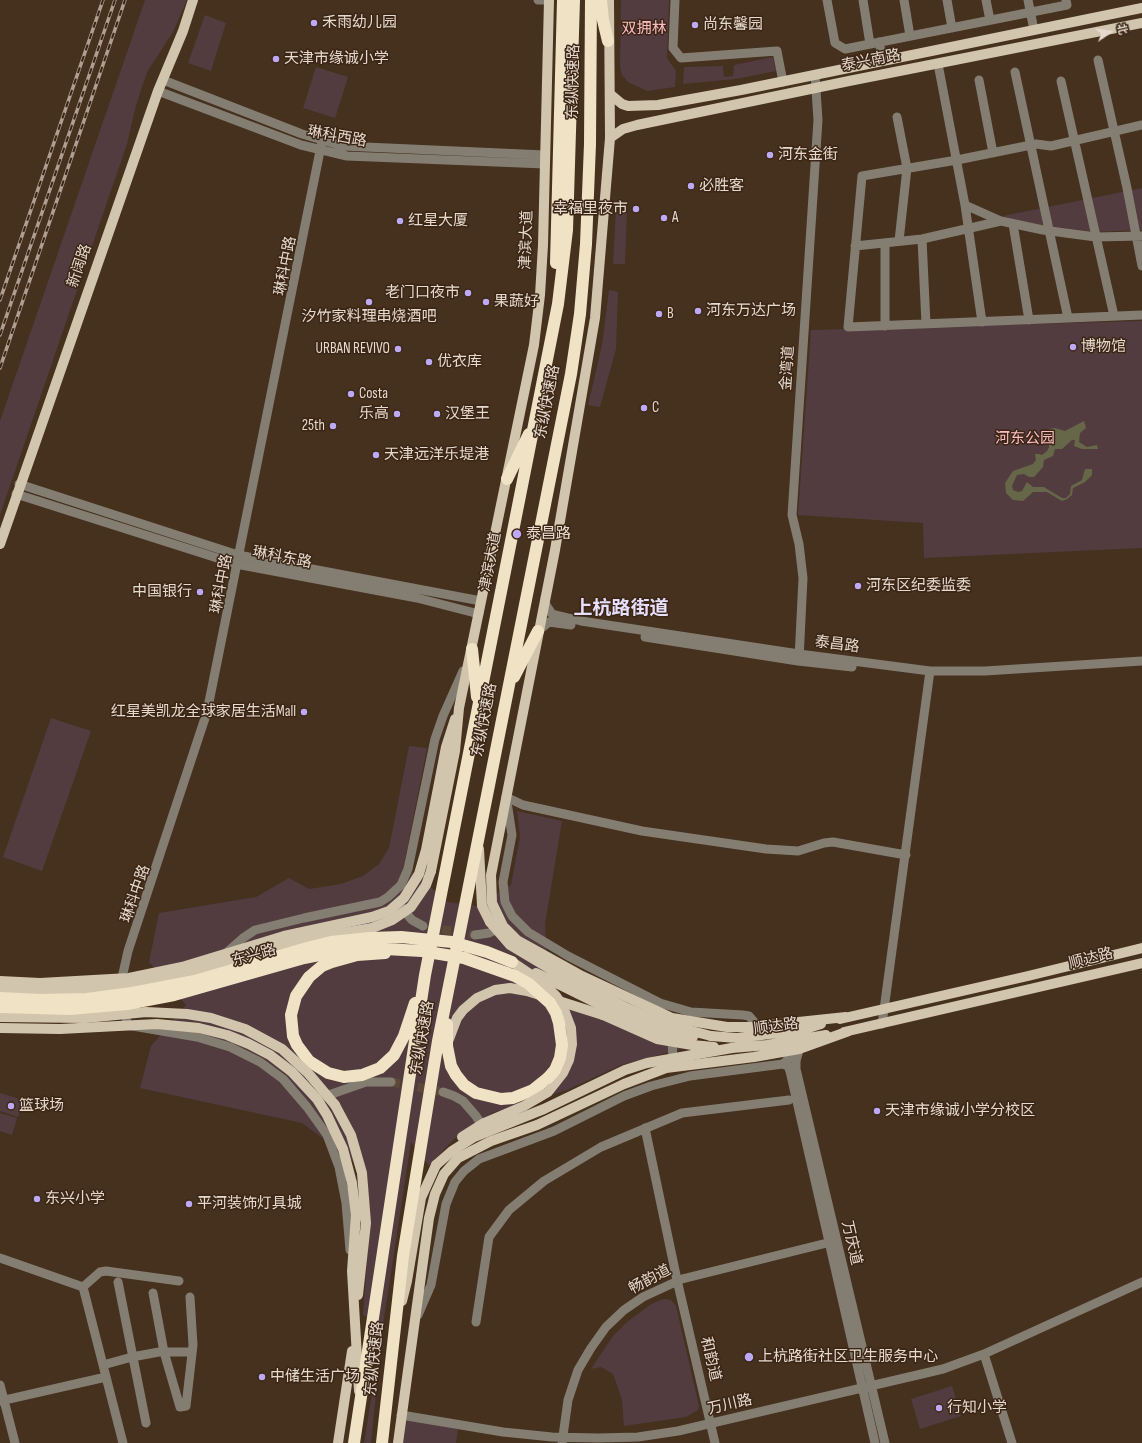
<!DOCTYPE html>
<meta charset="utf-8">
<style>
body{margin:0}
#map{position:relative;width:1142px;height:1443px;overflow:hidden;background:#46301e;font-family:"Sofia Sans Condensed","Noto Sans SC",sans-serif}
canvas{display:block}
.north{position:absolute;left:1090px;top:12px;width:40px;height:40px;-webkit-text-stroke:3px #3b2615;paint-order:stroke;rotate:77deg;font-size:11px;font-weight:700;line-height:16px;text-align:center;color:#e6d9ce}
.north::after{content:'';display:block;margin:auto;width:14px;height:18px;background:#e6d9ce;clip-path:polygon(50% 0,100% 100%,50% 72%,0 100%)}
</style>
<div id="map">
<canvas width="1142" height="1443"></canvas>
<div class="north">北</div>
</div>
<script>
const ctx = document.querySelector('canvas').getContext('2d');
ctx.lineJoin = 'round';
function paint(path, color) { ctx.fillStyle = color; ctx.fill(path, 'evenodd'); }
const toPath = rows => new Path2D(rows.map(r => 'M' + r).join(''));
function trace(path, color, width, dash) { ctx.strokeStyle = color; ctx.lineWidth = width; ctx.lineCap = dash ? 'butt' : 'round'; ctx.setLineDash(dash || []); ctx.stroke(path); }
function write(font, color, halo, rows, align = 'center') {
  ctx.font = font + ' "Sofia Sans Condensed","Noto Sans SC",sans-serif'; ctx.lineWidth = 3; ctx.setLineDash([]); ctx.textBaseline = 'middle'; ctx.strokeStyle = halo; ctx.fillStyle = color; for (const [text, x, y, turn = 0] of rows) {
    ctx.save(); ctx.translate(x, y); ctx.rotate((+turn || 0) * Math.PI / 180); ctx.textAlign = isNaN(turn) ? turn : align; if (halo) ctx.strokeText(text, 0, 0); ctx.fillText(text, 0, 0); ctx.restore();
  }
}
const green = toPath([
 [145,0,187,0,173,32,147,72,136,105,127,144,0,515,0,421],
 [621,0,669,0,667,58,676,71,675,87,647,91,628,82,622,75,620,67],
 [205,15,226,23,211,71,188,63],
 [773,57,776,71,736,79,683,84,684,67,723,66,724,77,733,76,734,65],
 [316,67,348,77,335,118,303,108],
 [1142,188,1142,230,1096,232,1025,223,1003,216],
 [616,210,627,211,625,264,613,264],
 [609,290,618,292,616,349,600,407,588,405,602,345],
 [1142,321,1142,548,924,558,923,523,798,515,811,330],
 [51,718,91,731,42,871,3,857],
 [409,746,427,748,404,865,448,902,476,906,511,885,520,837,517,811,562,821,545,924,549,988,616,1026,682,1049,621,1065,567,1090,492,1113,477,1122,453,1140,429,1166,411,1142,383,1325,371,1443,364,1443,383,1325,363,1315,370,1220,367,1171,302,1123,140,1088,151,1046,186,1005,149,962,159,913,256,897,289,878,309,889,341,884,363,876,379,864,389,848],
 [0,1093,23,1100,18,1117,0,1111],
 [0,1113,17,1118,12,1135,0,1131],
 [664,1299,671,1300,676,1306,699,1406,698,1410,686,1417,624,1426,622,1400,613,1374,601,1367,591,1369,613,1336,626,1323,651,1304],
 [952,1386,961,1416,920,1429,911,1399],
 [405,1419,458,1429,456,1443,402,1443]
]);
const water = toPath([
 [1084,421,1086,428,1080,433,1079,442,1087,447,1097,445,1098,449,1082,449,1074,446,1075,440,1072,440,1062,449,1055,449,1053,456,1044,460,1043,467,1034,477,1029,477,1024,474,1017,475,1012,486,1013,490,1018,492,1022,491,1027,482,1033,487,1044,487,1062,498,1066,498,1070,494,1071,486,1082,480,1085,469,1092,469,1092,475,1085,482,1073,488,1072,495,1067,499,1062,501,1047,492,1033,492,1023,501,1013,500,1006,493,1005,483,1013,471,1033,464,1036,460,1035,454,1039,454,1042,455,1047,451,1049,447,1049,429,1055,428,1065,431]
]);
const minorTunnel = toPath([
 [429,927,475,935],
 [391,1082,443,1092]
]);
const minor = toPath([
 [538,0,549,0],
 [675,0,673,48,681,58,777,51,783,82],
 [827,0,835,43,845,49,1067,5,1066,0],
 [863,0,870,44],
 [904,0,910,36],
 [947,0,952,28],
 [986,0,990,20],
 [1028,0,1034,30],
 [879,42,883,61],
 [1098,60,1127,188,1142,266],
 [938,64,965,205,1001,221,1043,230,1096,237,1142,236],
 [1015,72,1068,318],
 [163,80,302,134,343,146,545,155],
 [979,80,993,153],
 [1061,81,1114,316],
 [158,91,301,145,347,156,545,164],
 [897,117,907,168,899,241],
 [1142,125,1051,146,1036,144,957,160,862,176,848,327,1142,315],
 [965,205,982,322],
 [1013,224,1029,320],
 [922,239,926,324],
 [885,243,885,326],
 [855,246,922,239,1001,221],
 [19,484,238,555,481,601],
 [16,494,236,564,417,598,479,614],
 [545,598,546,605,552,614,581,621,799,654,930,671,985,671,1142,661],
 [538,631,549,622,571,625],
 [645,637,798,661,852,667],
 [799,659,803,578,799,544,792,515,818,120,815,75],
 [506,797,523,805,642,831,766,849,798,851,824,843,833,842,906,855],
 [507,802,512,835,503,882,505,902,512,916,528,932,568,956,660,1003,691,1012,743,1015,749,1016,756,1024,765,1025],
 [400,906,412,920,423,926],
 [475,935,489,933,501,927],
 [226,953,243,938,255,930,304,918,380,902,388,897,401,885,408,869,435,739,443,716,463,671],
 [123,984,122,978,128,951,207,712,322,141],
 [125,1007,127,1025,197,1037,230,1047,260,1062,283,1079,307,1107,327,1135,339,1167,346,1203,350,1250],
 [882,1024,930,671],
 [672,1035,673,1066],
 [799,1050,796,1061,796,1069,885,1443],
 [783,1064,788,1066,790,1071,875,1443],
 [443,1092,454,1096,463,1101,476,1116,485,1130],
 [320,1098,366,1082,391,1082],
 [645,1128,677,1280,715,1443],
 [0,1258,83,1287,123,1443],
 [118,1282,146,1423],
 [83,1287,100,1272,106,1271,179,1281],
 [153,1293,164,1352,180,1407,186,1406,193,1345,190,1297],
 [418,1315,431,1285,446,1204,455,1182,464,1171,479,1159,554,1131,624,1096,651,1086,690,1076,783,1064,799,1049],
 [476,1322,489,1237,509,1210,544,1181,601,1147,682,1113,789,1100],
 [984,1354,1012,1443],
 [103,1365,132,1357,159,1352,192,1352],
 [0,1385,15,1443],
 [0,1401,106,1377],
 [401,1415,503,1432,552,1437,598,1438,638,1437,678,1431,943,1369,984,1354,1142,1282],
 [562,1443,568,1400,578,1370,591,1348,606,1327,624,1310,643,1297,682,1279,835,1241]
]);
const major = toPath([
 [609,0,610,138,595,318,555,550,491,875,492,903,503,926,517,940,582,976,672,1018,727,1027,751,1027,846,1017],
 [610,94,622,104,628,106,658,105,741,90,1142,8],
 [610,138,623,129,637,125,849,81,1142,23],
 [0,544,158,91,183,31,193,0],
 [479,849,482,906,490,922],
 [431,871,455,751,459,708,534,345,540,295,543,245,549,0],
 [0,981,40,983,129,978,182,967,284,936,372,917,389,911,404,898,419,874,426,850,446,747,455,719],
 [840,1019,1028,976,1142,948],
 [0,1028,60,1029,157,1024,199,1028,227,1035,249,1044,270,1055,292,1072,317,1099,327,1115,343,1149,352,1183,356,1215,352,1271,359,1391],
 [844,1032,1142,963],
 [711,1036,737,1038,802,1030,821,1024],
 [449,1039,457,1018,463,1010,477,998,495,990,510,988,527,991,603,1015],
 [732,1048,767,1045,826,1035],
 [335,1105,351,1135,362,1173,366,1223,358,1295],
 [402,1301,407,1281,421,1198,436,1165],
 [338,1443,352,1351],
 [398,1443,429,1218,435,1194,444,1174,458,1158,491,1141,537,1125,624,1084,666,1068,754,1057,799,1049,849,1031]
]);
const highway = toPath([
 [601,0,603,20,608,41],
 [556,263,563,0],
 [507,479,529,434],
 [472,649,477,697],
 [514,677,538,631],
 [385,953,357,955,332,962,322,966,309,977,296,996,291,1015,293,1036,297,1045,309,1061,328,1073,344,1077,362,1075,380,1068,394,1055,404,1036,415,1003],
 [447,1024,447,1046,451,1066,456,1075,464,1085,476,1093,501,1099,513,1098,533,1090,548,1078],
 [354,1443,425,975,558,304,567,230,574,0],
 [382,1443,403,1256,438,1041,571,374,580,314,586,244,590,144,591,0]
]);
const rail = toPath([
 [0,300,103,0],
 [0,335,115,0],
 [0,368,125,0]
]);
const majorBridge = toPath([
 [490,922,510,945,552,970,625,1007,665,1024,711,1036],
 [536,973,635,1022,655,1029,693,1037],
 [0,988,40,991,77,990,126,986,187,973,274,947,320,937,372,928,392,920,411,907,426,885,431,871],
 [603,1015,657,1039,692,1045,714,1047],
 [0,1017,86,1018,146,1012,187,1014,211,1018,245,1029,282,1049,308,1073,335,1105],
 [462,1137,484,1123,524,1106,548,1092,563,1073,569,1060,572,1044,571,1028,563,1007,556,996,543,983,512,962],
 [436,1165,452,1151,474,1137,544,1109,625,1070,647,1063,732,1048]
]);
const highwayBridge = toPath([
 [0,998,40,1000,87,999,132,993,195,981,307,948,331,942,370,938,401,937,452,942,487,952,512,962],
 [0,1007,70,1009,127,1004,174,995,304,958,339,951,367,948,422,951,464,958,515,976,529,984,550,1003,556,1013,559,1023,562,1045,560,1058,555,1070,548,1078]
]);
const markers = [
 [314,23,4,"#bda9f5"],
 [695,25,4,"#bda9f5"],
 [276,59,4,"#bda9f5"],
 [770,155,4,"#bda9f5"],
 [691,186,4,"#bda9f5"],
 [636,209,4,"#bda9f5"],
 [664,218,4,"#bda9f5"],
 [400,221,4,"#bda9f5"],
 [468,293,4,"#bda9f5"],
 [369,302,4,"#bda9f5"],
 [486,302,4,"#bda9f5"],
 [698,311,4,"#bda9f5"],
 [659,314,4,"#bda9f5"],
 [1073,347,4,"#bda9f5"],
 [398,349,4,"#bda9f5"],
 [429,362,4,"#bda9f5"],
 [351,394,4,"#bda9f5"],
 [644,408,4,"#bda9f5"],
 [397,414,4,"#bda9f5"],
 [437,414,4,"#bda9f5"],
 [333,426,4,"#bda9f5"],
 [376,455,4,"#bda9f5"],
 [517,534,5,"#bda9f5"],
 [858,586,4,"#bda9f5"],
 [200,592,4,"#bda9f5"],
 [304,712,4,"#bda9f5"],
 [11,1106,4,"#bda9f5"],
 [877,1111,4,"#bda9f5"],
 [37,1199,4,"#bda9f5"],
 [189,1204,4,"#bda9f5"],
 [749,1357,5,"#bda9f5"],
 [262,1377,4,"#bda9f5"],
 [939,1408,4,"#bda9f5"]
];
const poiNames = [
 ["禾雨幼儿园",322,23],
 ["尚东馨园",703,25],
 ["天津市缘诚小学",284,59],
 ["河东金街",778,155],
 ["必胜客",699,186],
 ["幸福里夜市",628,209,"right"],
 ["A",672,218],
 ["红星大厦",408,221],
 ["老门口夜市",460,293,"right"],
 ["果蔬好",494,302],
 ["河东万达广场",706,311],
 ["B",667,314],
 ["汐竹家料理串烧酒吧",369,317,"center"],
 ["博物馆",1081,347],
 ["URBAN REVIVO",390,349,"right"],
 ["优衣库",437,362],
 ["Costa",359,394],
 ["C",652,408],
 ["乐高",389,414,"right"],
 ["汉堡王",445,414],
 ["25th",325,426,"right"],
 ["天津远洋乐堤港",384,455],
 ["泰昌路",526,534],
 ["河东区纪委监委",866,586],
 ["中国银行",192,592,"right"],
 ["红星美凯龙全球家居生活Mall",296,712,"right"],
 ["篮球场",19,1106],
 ["天津市缘诚小学分校区",885,1111],
 ["东兴小学",45,1199],
 ["平河装饰灯具城",197,1204],
 ["上杭路街社区卫生服务中心",758,1357],
 ["中储生活广场",270,1377],
 ["行知小学",947,1408]
];
const parkNames = [
 ["双拥林",644,29],
 ["河东公园",1025,439]
];
const streetNames = [
 ["泰兴南路",871,61,-11],
 ["东纵快速路",574,82,-89],
 ["琳科西路",337,137,10],
 ["津滨大道",527,240,-88],
 ["新阔路",80,266,-71],
 ["琳科中路",286,266,-79],
 ["金湾道",788,368,-86],
 ["东纵快速路",548,402,-79],
 ["琳科东路",282,558,11],
 ["津滨大道",491,562,-79],
 ["琳科中路",222,584,-79],
 ["泰昌路",837,645,7],
 ["东纵快速路",485,720,-79],
 ["琳科中路",136,894,-71],
 ["东兴路",254,956,-16],
 ["顺达路",1091,959,-14],
 ["顺达路",776,1027,-8],
 ["东纵快速路",423,1038,-80],
 ["万庆道",851,1243,77],
 ["畅韵道",650,1280,-28],
 ["东纵快速路",375,1359,-84],
 ["和韵道",710,1359,77],
 ["万川路",730,1405,-13]
];
const districtNames = [
 ["上杭路街道",621,609]
];
paint(green, '#523c3f');
paint(water, '#656748');
trace(minorTunnel, '#5e4938', 9, [9, 4.5]);
trace(minor, '#847e72', 9);
trace(major, '#d1c5ad', 10);
trace(highway, '#f0e2c4', 12);
trace(rail, '#af9f92', 3.5);
trace(rail, '#3b2615', 2, [6]);
trace(majorBridge, '#d1c5ad', 10);
trace(highwayBridge, '#f0e2c4', 12);
for (const [x, y, r, color] of markers) { const dot = new Path2D(); dot.arc(x, y, r, 0, 2 * Math.PI); ctx.fillStyle = color; ctx.fill(dot); trace(dot, '#3b2615', 1.5); }
write('15px', '#e6d9ce', '#3b2615', poiNames, 'left');
write('15px', '#febdc5', '#3b2615', parkNames);
write('15px', '#e6d9ce', '#3b2615', streetNames);
write('bold 19px', '#e6e0fd', '#3b2615', districtNames);
</script>
